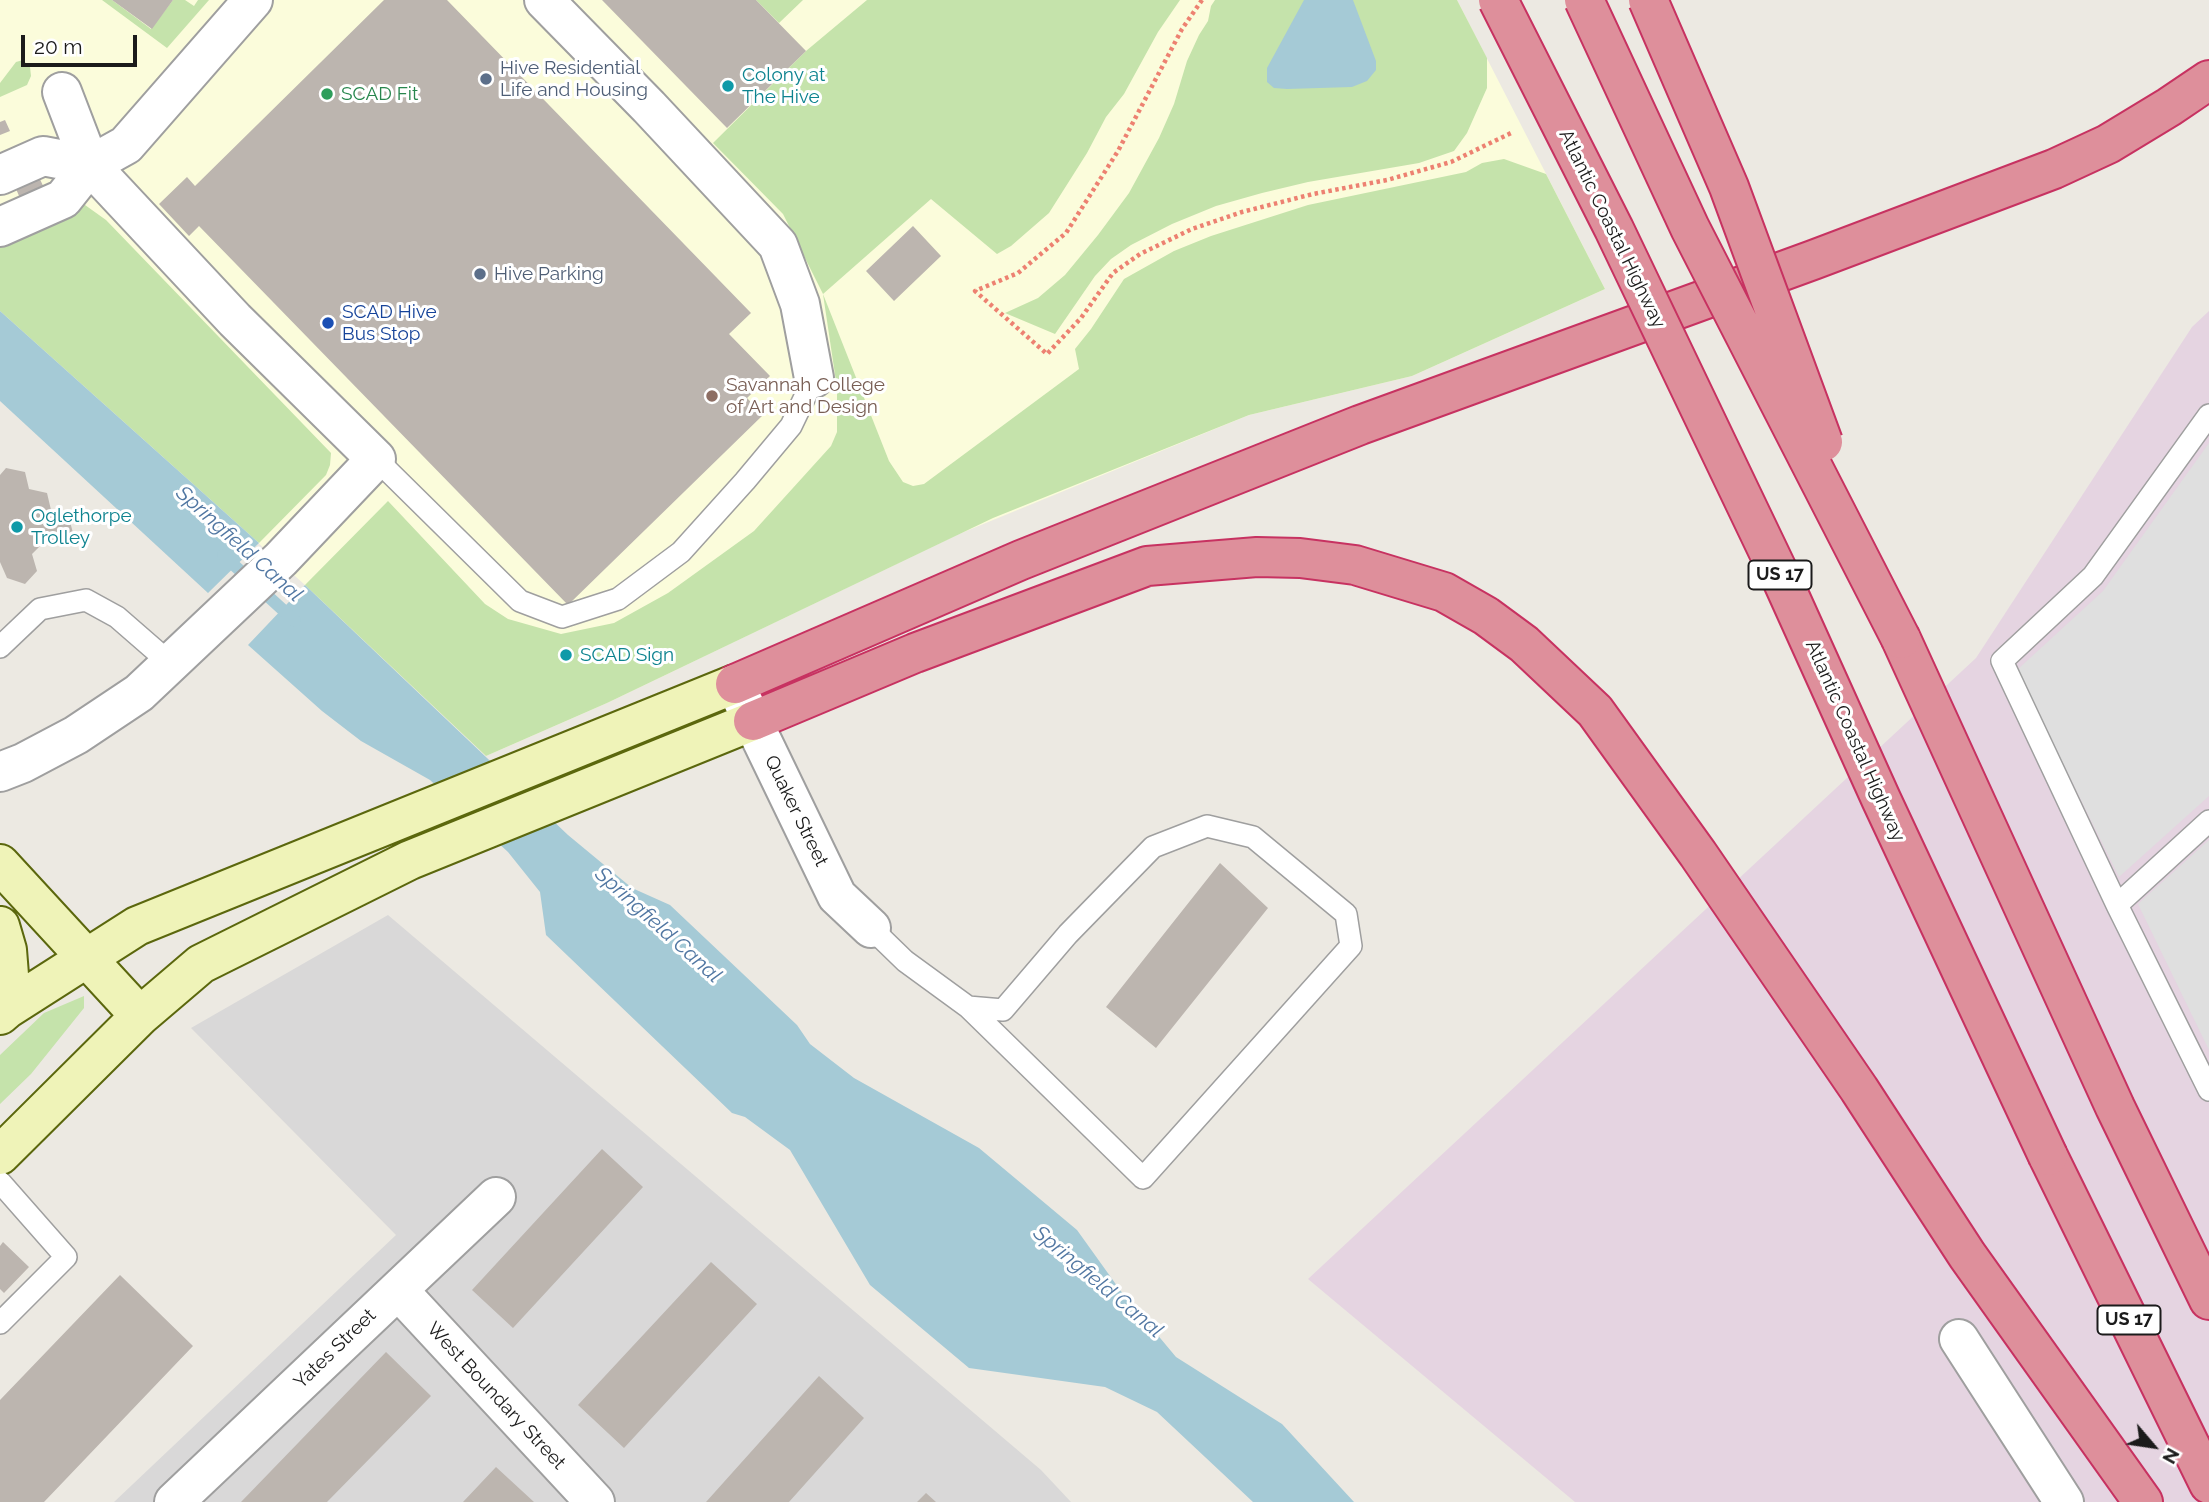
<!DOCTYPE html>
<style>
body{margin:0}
#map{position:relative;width:2209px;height:1502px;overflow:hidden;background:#ece9e2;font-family:Raleway,sans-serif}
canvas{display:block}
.north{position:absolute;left:2118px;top:1411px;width:70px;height:70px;-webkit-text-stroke:5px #fff;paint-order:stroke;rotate:119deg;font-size:19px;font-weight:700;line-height:28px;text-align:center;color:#1b1b1b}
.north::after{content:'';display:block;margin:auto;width:24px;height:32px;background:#1b1b1b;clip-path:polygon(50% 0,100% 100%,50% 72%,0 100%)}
.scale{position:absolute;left:21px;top:35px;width:116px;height:32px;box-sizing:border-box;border:4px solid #1b1b1b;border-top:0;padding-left:9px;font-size:21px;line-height:24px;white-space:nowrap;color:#1b1b1b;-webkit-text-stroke:5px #fff;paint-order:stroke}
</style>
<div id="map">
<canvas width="2209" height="1502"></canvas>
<div class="north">N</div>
<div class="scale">20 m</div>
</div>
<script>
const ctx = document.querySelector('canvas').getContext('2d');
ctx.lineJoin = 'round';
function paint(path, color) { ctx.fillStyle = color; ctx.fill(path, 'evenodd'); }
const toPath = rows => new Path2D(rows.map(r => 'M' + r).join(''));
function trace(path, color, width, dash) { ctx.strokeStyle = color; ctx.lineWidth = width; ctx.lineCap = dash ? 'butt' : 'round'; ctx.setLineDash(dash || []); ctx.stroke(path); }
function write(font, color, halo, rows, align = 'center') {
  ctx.font = font + ' Raleway,sans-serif'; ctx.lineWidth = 6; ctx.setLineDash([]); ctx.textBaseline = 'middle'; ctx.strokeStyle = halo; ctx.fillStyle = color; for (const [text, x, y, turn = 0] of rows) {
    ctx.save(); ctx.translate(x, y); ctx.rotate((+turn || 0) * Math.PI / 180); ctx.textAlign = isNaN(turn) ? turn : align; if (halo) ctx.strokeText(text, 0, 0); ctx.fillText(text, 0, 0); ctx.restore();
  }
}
const residential = toPath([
 [388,915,1041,1470,1071,1502,114,1502,396,1235,191,1028]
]);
const industrial = toPath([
 [2209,311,2209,1502,1575,1502,1308,1279,1976,658,2192,327]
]);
const education = toPath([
 [0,0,1457,0,1605,289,1412,376,1249,415,959,534,607,703,486,756,305,585,0,311]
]);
const grass = toPath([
 [102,0,112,0,151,29,173,0,185,0,194,6,198,0,209,0,167,48],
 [756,0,803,0,779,23],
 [867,0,1180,0,1158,32,1124,94,1106,117,1087,153,1049,213,1011,246,997,254,931,199,823,294,889,461,903,482,913,486,924,484,1079,369,1075,349,1091,329,1124,279,1174,251,1211,236,1308,205,1466,172,1482,163,1504,159,1546,174,1605,289,1412,376,1249,415,993,518,607,703,486,756,305,585,388,501,485,604,508,619,561,634,614,623,668,593,754,531,831,446,837,432,837,388,823,294,783,214,713,143,806,51],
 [1215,0,1457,0,1487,58,1487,88,1467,133,1454,151,1419,163,1308,182,1262,193,1216,206,1172,224,1131,245,1111,259,1095,276,1055,334,1005,313,1038,298,1065,275,1098,235,1129,193,1159,138,1174,104,1187,61,1199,35,1208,21,1211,6],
 [23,60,30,67,31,76,27,85,0,97,0,83,16,62],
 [85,205,106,220,331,453,330,465,326,475,259,543,0,311,0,242,77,206],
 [84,996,84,1008,31,1074,0,1104,0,1055,44,1013]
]);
const parking = toPath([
 [2209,443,2209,796,2119,877,2017,670,2103,591],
 [2209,840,2209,1050,2138,904]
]);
const water = toPath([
 [1304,0,1353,0,1376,61,1376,70,1367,81,1352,87,1287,89,1274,88,1267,82,1267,68],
 [0,311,259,543,208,593,0,401],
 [305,585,568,835,632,888,670,905,797,1025,810,1044,854,1078,979,1148,1077,1230,1120,1290,1176,1357,1282,1424,1354,1502,1253,1502,1157,1412,1105,1387,969,1368,870,1285,790,1150,745,1117,732,1113,546,935,540,892,508,852,430,780,361,741,322,711,248,645]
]);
const stream = toPath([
 [223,555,295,621]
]);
const building = toPath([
 [112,0,173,0,152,29],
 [384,0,447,0,751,313,729,334,770,376,747,398,763,415,568,605,199,226,189,236,159,204,187,177,195,186],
 [602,0,756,0,806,51,727,128],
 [5,120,10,131,0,135,0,122],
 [37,173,46,192,22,203,14,184],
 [913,226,941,256,894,301,866,271],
 [6,468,25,472,29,489,47,493,51,510,68,514,73,533,61,545,44,542,32,554,37,571,25,584,7,578,0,562,0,475],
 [1220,863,1268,908,1156,1048,1106,1007],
 [602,1149,643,1187,513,1328,472,1290],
 [3,1242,29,1267,4,1293,0,1289,0,1246],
 [711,1262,757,1304,624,1448,578,1405],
 [120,1275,193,1346,44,1502,0,1502,0,1400],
 [386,1352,431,1396,327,1502,241,1502],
 [819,1376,864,1418,789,1502,706,1502],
 [496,1467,534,1502,463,1502],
 [926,1493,936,1502,917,1502]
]);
const path = toPath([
 [1202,0,1182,29,1118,151,1066,233,1018,273,975,291,1047,354,1081,318,1113,273,1140,254,1192,229,1242,212,1313,194,1387,180,1451,162,1511,133]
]);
const lane = toPath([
 [376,459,520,601,562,617,618,599,681,552,745,481,791,426,814,378],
 [0,647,40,609,86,600,117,617,171,664],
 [2209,821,2117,905,2209,1090],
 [2117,905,2002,661,2093,576,2209,415],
 [871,928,905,961,968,1007,1003,1010,1068,934,1153,847,1207,826,1253,837,1346,914,1351,946,1143,1178,968,1007],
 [0,1182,66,1257,0,1323]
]);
const street = toPath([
 [544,0,649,107,778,245,800,304,814,378],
 [0,175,43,156,90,165],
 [0,227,63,199,90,165,126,145,253,0],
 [738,691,837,896,871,928],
 [0,772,23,763,76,735,139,693,281,559,376,459,235,320,90,165,62,92],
 [398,1290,595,1502],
 [1959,1339,2064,1502],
 [174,1502,496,1197]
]);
const secondary = toPath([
 [0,864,140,1016],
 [0,926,7,950,9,975,7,1009],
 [0,1015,7,1009,137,926,735,684],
 [0,1155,140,1016,201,964,410,860,753,721]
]);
const highway = toPath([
 [1901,639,2115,1107,2209,1300],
 [735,684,1021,560,1360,425,1813,260,2054,169,2108,144,2169,107,2209,80],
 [753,721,915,653,1147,566,1257,557,1300,558,1355,565,1444,592,1486,616,1524,644,1595,711,1698,854,1859,1089,1967,1255,2143,1502],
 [2048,1156,2209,1484]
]);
const highwayBridge = toPath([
 [1498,0,1614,229,1783,582,1881,799,2048,1156],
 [1584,0,1690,228,1901,639],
 [1648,0,1729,187,1823,442]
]);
const markers = [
 [486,79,7,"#5c6f8a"],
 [728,86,7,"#0f9aa8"],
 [327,94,7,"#2e9e5b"],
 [480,274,7,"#5c6f8a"],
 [328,323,7,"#1a4fb4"],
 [712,396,7,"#8d6e63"],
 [17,527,7,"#0f9aa8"],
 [566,655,7,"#0f9aa8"]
];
const shields = [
 [1780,575,63],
 [2129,1320,63]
];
const shieldNames = [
 ["US 17",1780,575],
 ["US 17",2129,1320]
];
const serviceNames = [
 ["Hive Residential",500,68],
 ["Life and Housing",500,90],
 ["Hive Parking",494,274]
];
const cultureNames = [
 ["Colony at",742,75],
 ["The Hive",742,97],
 ["Oglethorpe",31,516],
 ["Trolley",31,538],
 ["SCAD Sign",580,655]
];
const leisureNames = [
 ["SCAD Fit",341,94]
];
const streetNames = [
 ["Atlantic Coastal Highway",1612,229,64],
 ["Atlantic Coastal Highway",1855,741,66],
 ["Quaker Street",796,811,64],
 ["Yates Street",335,1349,-44],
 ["West Boundary Street",496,1396,47]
];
const transitNames = [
 ["SCAD Hive",342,312],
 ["Bus Stop",342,334]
];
const educationNames = [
 ["Savannah College",726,385],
 ["of Art and Design",726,407]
];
const waterNames = [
 ["Springfield Canal",239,544,42],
 ["Springfield Canal",658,925,42],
 ["Springfield Canal",1098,1282,40]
];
paint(residential, '#d9d8d8');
paint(industrial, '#e5d4e1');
paint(education, '#fbfcdb');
paint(grass, '#c5e3ab');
paint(parking, '#dfdfdf');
paint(water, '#a5cad6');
trace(stream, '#a5cad6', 12);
paint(building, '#bcb5af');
trace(lane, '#9f9f9f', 24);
trace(street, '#9f9f9f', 42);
trace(secondary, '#5b670d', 42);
trace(highway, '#c73261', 42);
trace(path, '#ed8171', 4.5, [3.5, 3.5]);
trace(lane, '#fff', 21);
trace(street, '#fff', 38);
trace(secondary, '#eff3b8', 38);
trace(highway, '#de8f9b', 38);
trace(highwayBridge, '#c73261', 42, []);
trace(highwayBridge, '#de8f9b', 38);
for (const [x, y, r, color] of markers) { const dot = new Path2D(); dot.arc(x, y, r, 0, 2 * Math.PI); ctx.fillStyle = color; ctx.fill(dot); trace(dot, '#fff', 2.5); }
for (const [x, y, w] of shields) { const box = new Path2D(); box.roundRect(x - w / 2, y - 14.5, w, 29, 5); ctx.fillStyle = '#fff'; ctx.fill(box); trace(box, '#1b1b1b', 2); }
write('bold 18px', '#1b1b1b', null, shieldNames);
write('19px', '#4e5e75', '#fff', serviceNames, 'left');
write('19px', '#0d838f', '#fff', cultureNames, 'left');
write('19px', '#27864d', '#fff', leisureNames, 'left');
write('19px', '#1b1b1b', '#fff', streetNames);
write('19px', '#164399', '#fff', transitNames, 'left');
write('19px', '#785e54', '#fff', educationNames, 'left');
write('italic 21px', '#5177a2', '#fff', waterNames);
</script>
